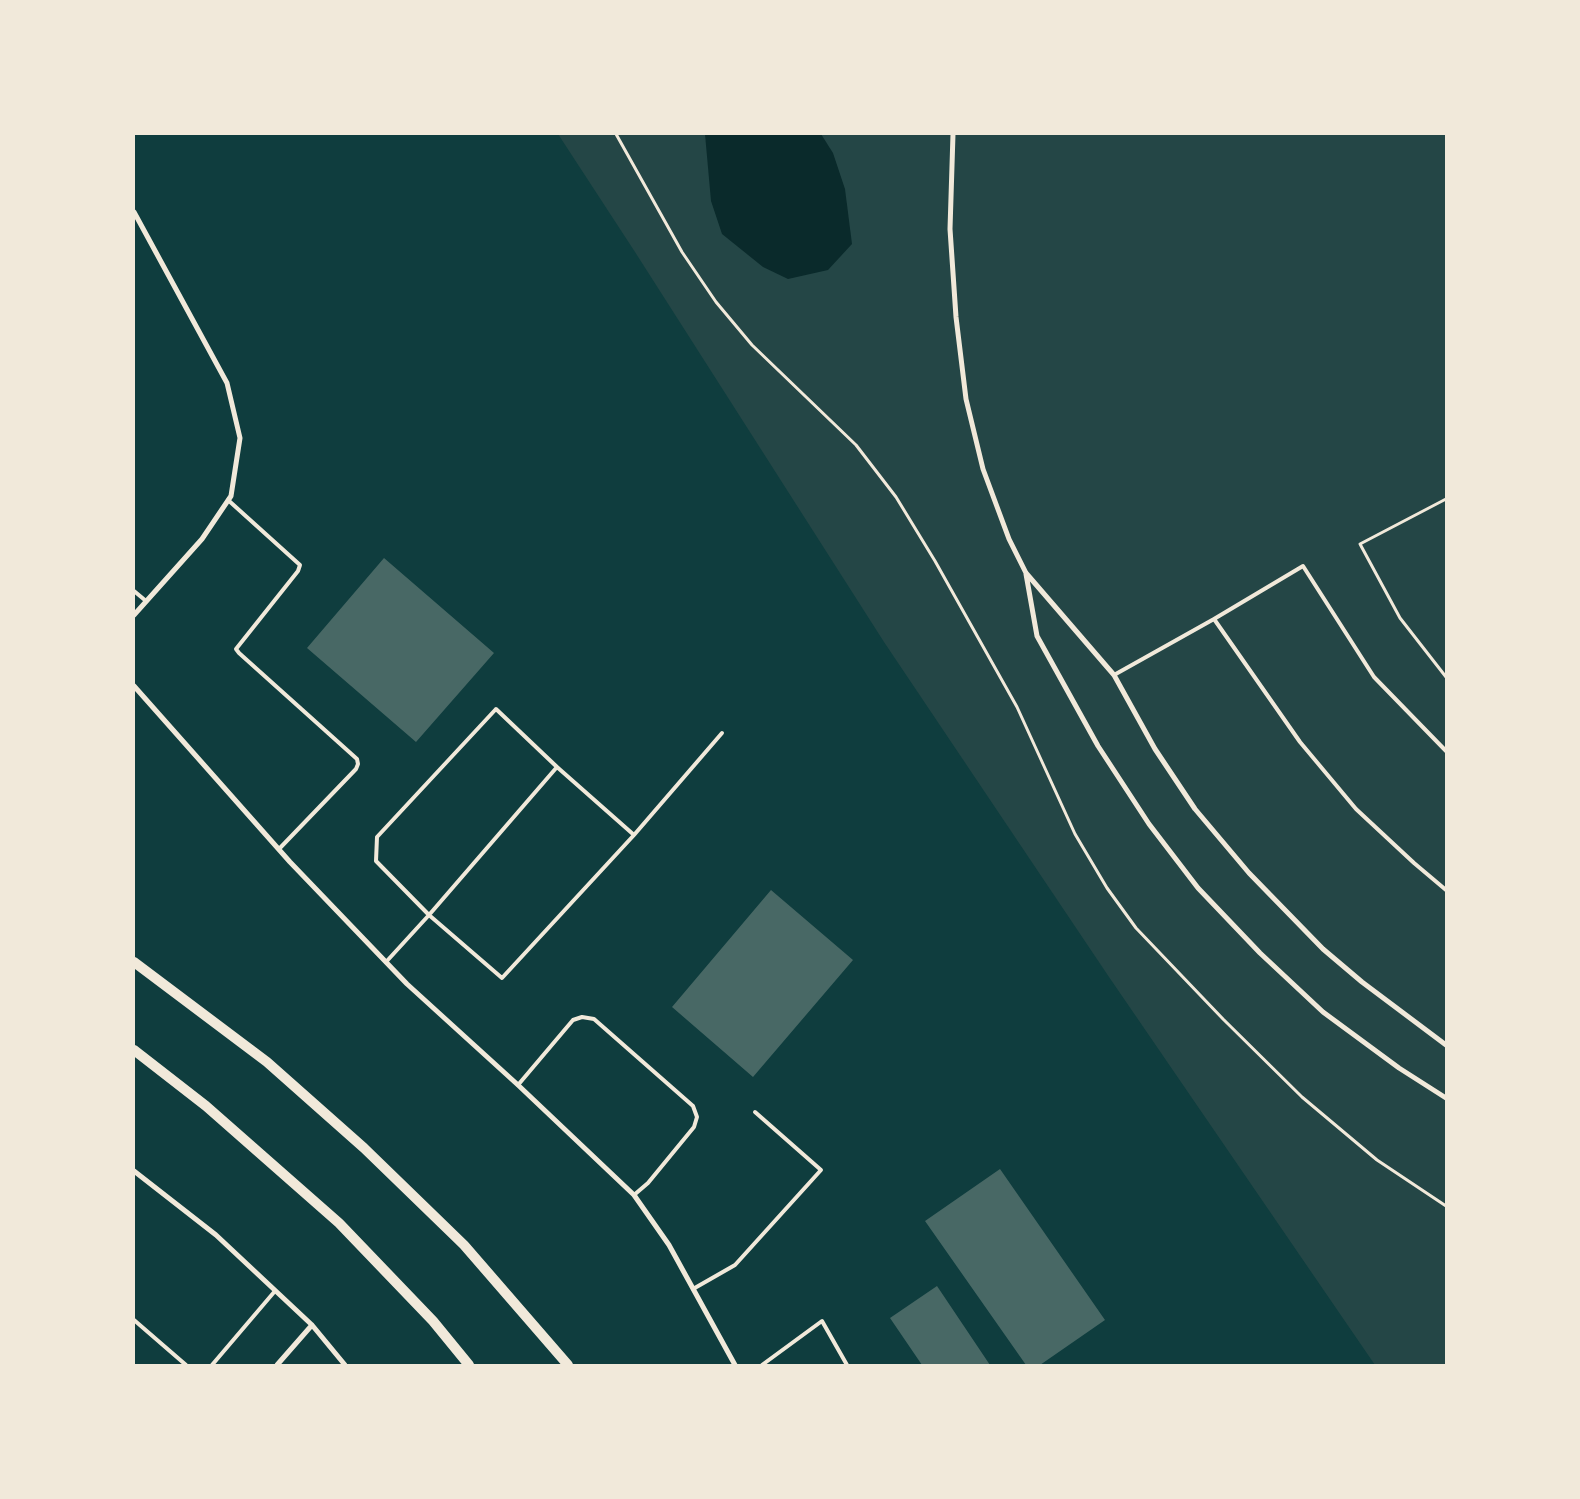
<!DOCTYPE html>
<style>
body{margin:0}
#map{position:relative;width:1580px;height:1499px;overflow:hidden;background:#0f3d3e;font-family:"PT Sans Narrow",sans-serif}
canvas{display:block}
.frame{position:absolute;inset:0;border:135px solid #f1e9da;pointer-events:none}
</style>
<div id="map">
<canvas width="1580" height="1499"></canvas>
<div class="frame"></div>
</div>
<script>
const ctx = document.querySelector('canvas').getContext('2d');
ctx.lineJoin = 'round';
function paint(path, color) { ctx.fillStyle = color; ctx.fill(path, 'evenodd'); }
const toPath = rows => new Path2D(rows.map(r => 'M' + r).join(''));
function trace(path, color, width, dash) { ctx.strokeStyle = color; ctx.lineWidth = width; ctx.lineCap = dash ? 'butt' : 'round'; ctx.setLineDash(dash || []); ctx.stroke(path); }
const green = toPath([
 [558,134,1446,134,1446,1365,1375,1365,1109,977,884,642,635,252]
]);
const water = toPath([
 [705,134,821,134,833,153,845,189,852,244,828,270,788,279,763,267,722,234,711,201]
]);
const building = toPath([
 [384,558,494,653,416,742,307,648],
 [771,890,853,960,753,1077,672,1007],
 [1000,1169,1105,1320,1040,1365,1026,1365,925,1221],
 [937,1286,990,1365,922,1365,890,1318]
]);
const path = toPath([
 [616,134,682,252,716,302,752,345,856,445,896,497,935,561,1017,707,1075,834,1107,888,1136,928,1223,1019,1302,1097,1377,1160,1446,1206],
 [1446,499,1360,544,1400,618,1446,677]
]);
const service = toPath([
 [228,500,300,565,298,571,236,649,239,653,357,759,358,764,356,769,279,849],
 [134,591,146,601],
 [1214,619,1303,566,1374,677,1446,751],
 [1114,675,1214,619,1300,742,1356,809,1414,863,1446,890],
 [557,767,496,709,377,837,376,861,429,915,502,978,634,835],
 [386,962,429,915,557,767,634,835,722,733],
 [518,1085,573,1020,582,1017,594,1019,693,1106,697,1117,694,1127,648,1183,634,1195],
 [693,1289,735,1265,821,1170,755,1112],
 [134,1320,186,1365],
 [212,1365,275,1291],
 [762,1365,822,1321,847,1365]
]);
const minor = toPath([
 [953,134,950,229,956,317,966,399,983,469,1009,539,1026,573,1114,675,1155,749,1195,809,1249,873,1323,949,1362,982,1446,1045],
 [134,212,227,383,240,438,231,496,202,539,134,615],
 [1026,574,1037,636,1098,746,1149,824,1198,888,1260,953,1323,1012,1399,1068,1446,1098],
 [134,686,290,862,407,984,518,1085,634,1195,669,1245,735,1365],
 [134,1171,216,1235,312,1325,345,1365],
 [277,1365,312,1325]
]);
const secondary = toPath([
 [134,962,267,1062,364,1148,464,1245,568,1365],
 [134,1050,206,1106,339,1223,433,1321,469,1365]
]);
paint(green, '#244646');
paint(water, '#0a2a2b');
paint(building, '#486865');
trace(path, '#f1e9da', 3);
trace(service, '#f1e9da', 4);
trace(minor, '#f1e9da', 5);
trace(secondary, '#f1e9da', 10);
</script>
